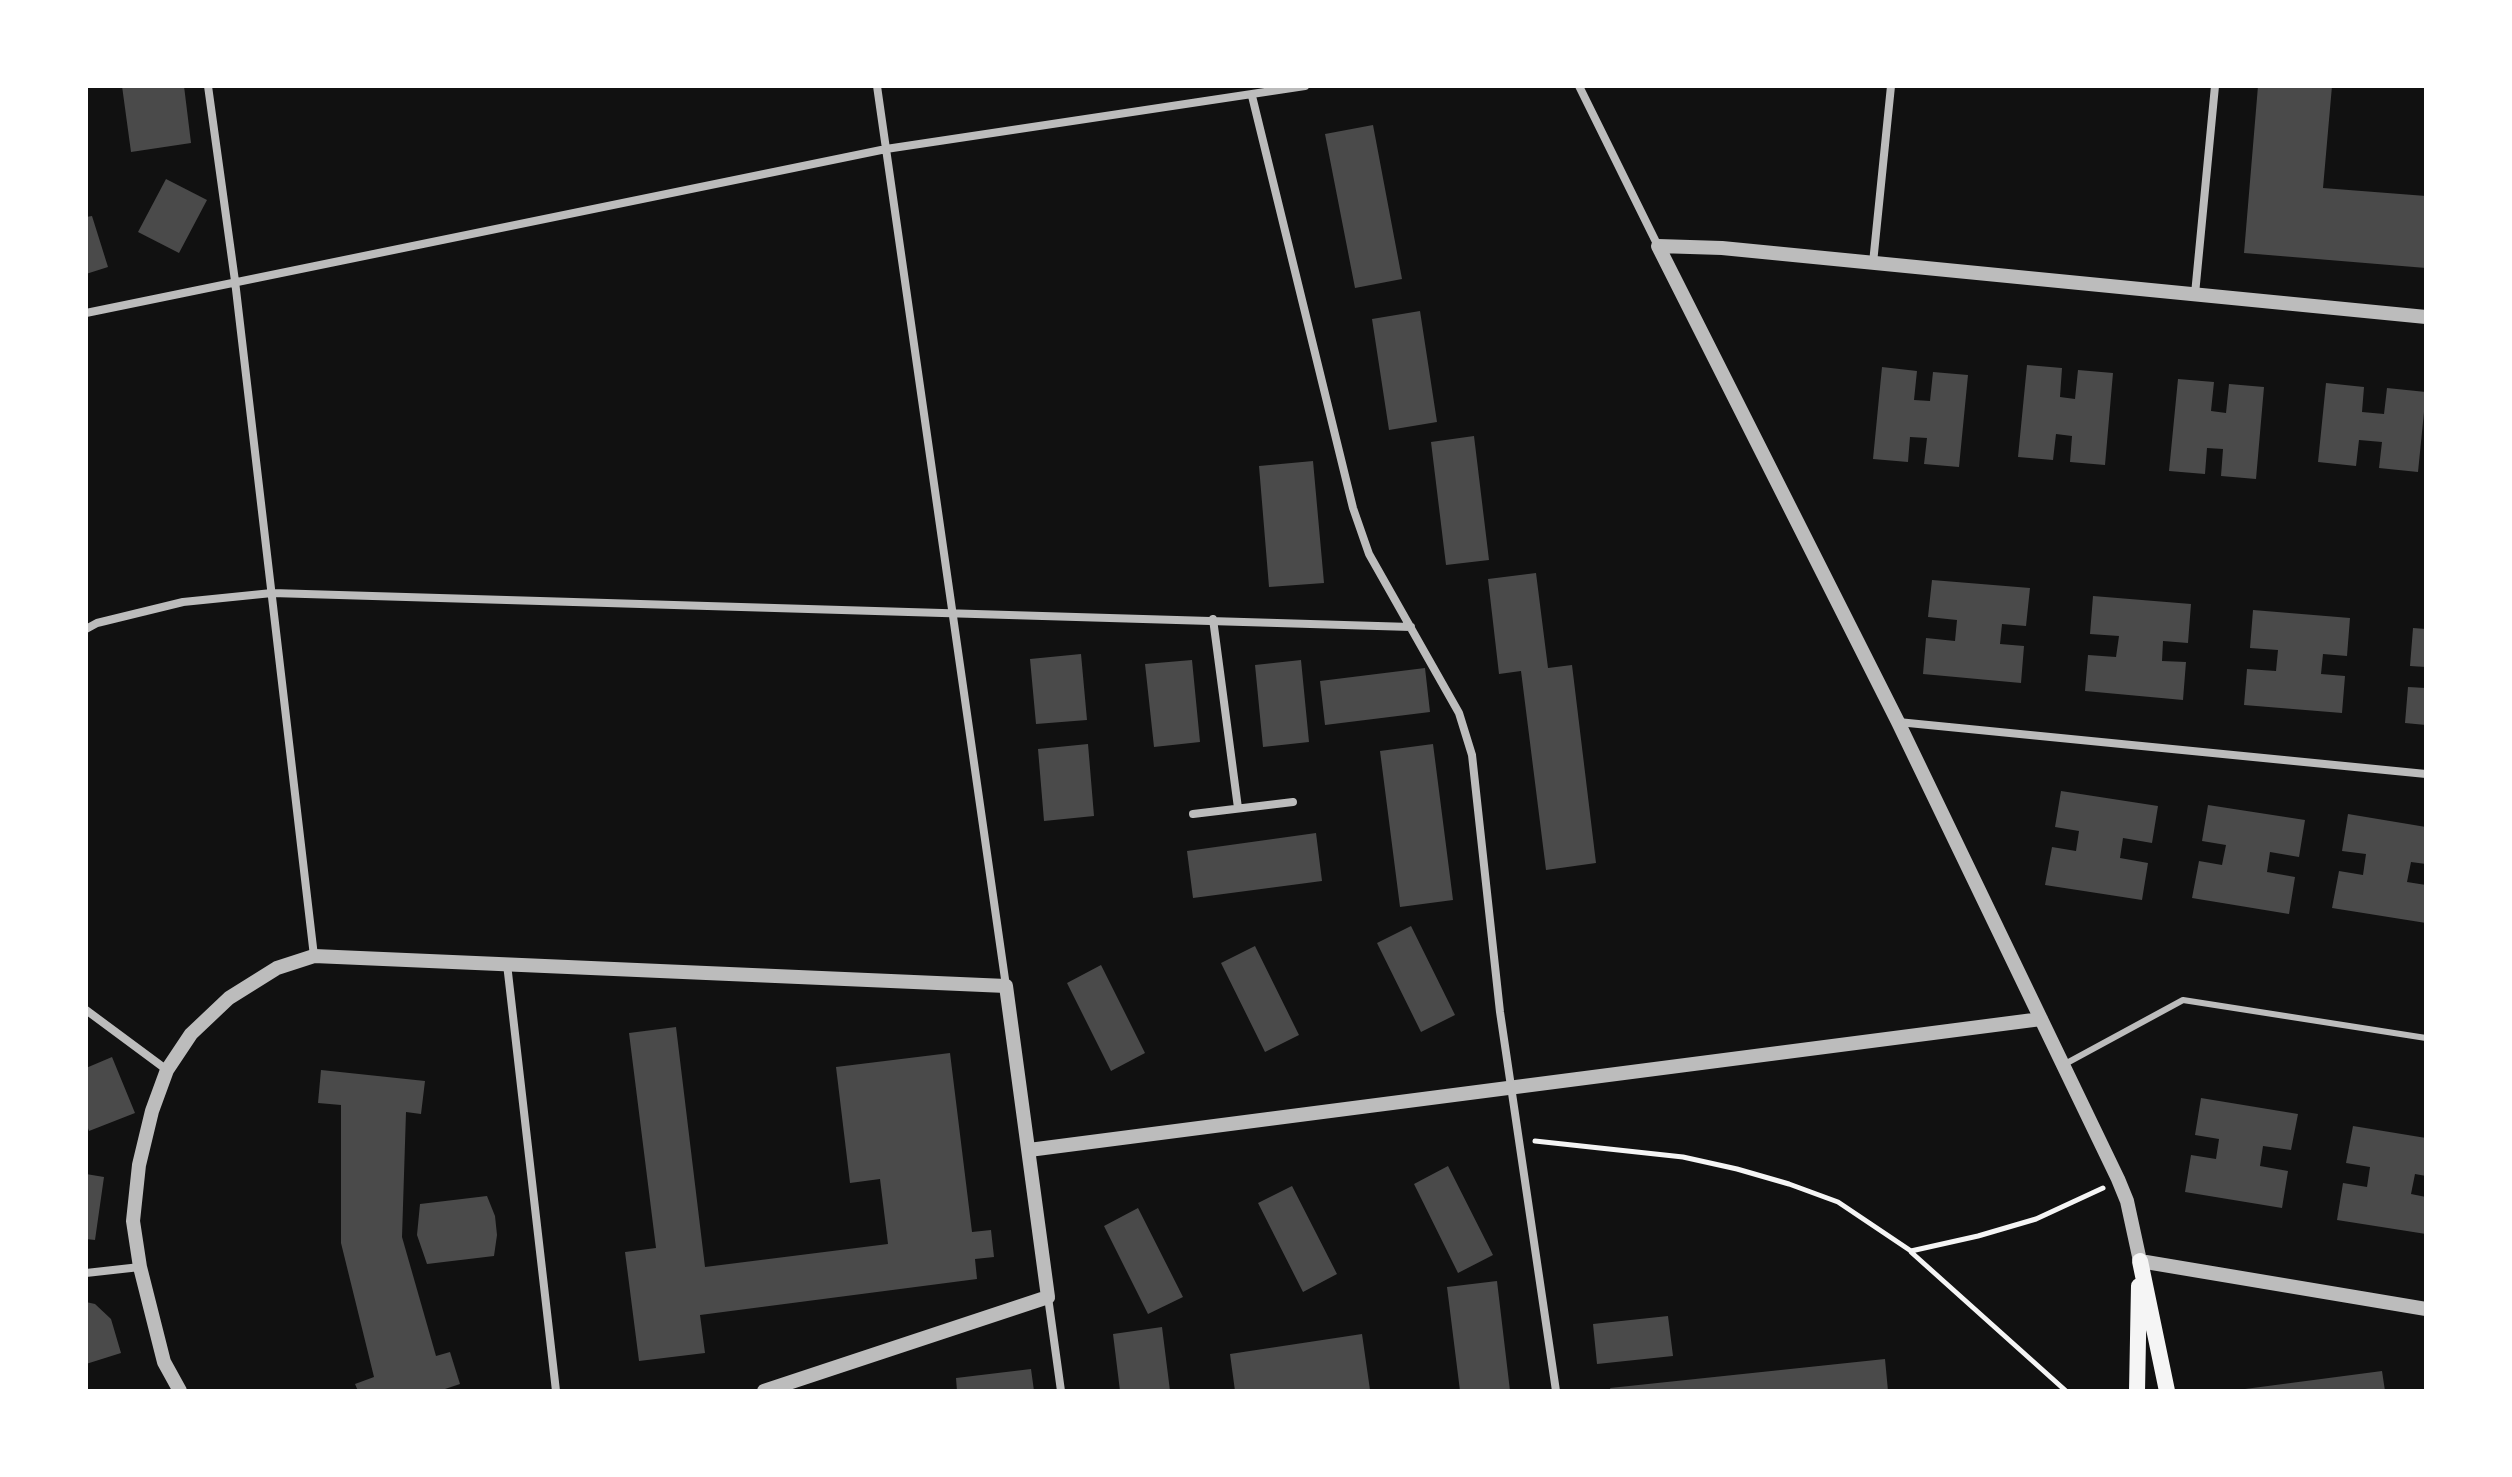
<!DOCTYPE html>
<style>
body{margin:0}
#map{position:relative;width:2512px;height:1477px;overflow:hidden;background:#111;font-family:Montserrat,sans-serif}
canvas{display:block}
.frame{position:absolute;inset:0;border:88px solid #fff;pointer-events:none}
</style>
<div id="map">
<canvas width="2512" height="1477"></canvas>
<div class="frame"></div>
</div>
<script>
const ctx = document.querySelector('canvas').getContext('2d');
ctx.lineJoin = 'round';
function paint(path, color) { ctx.fillStyle = color; ctx.fill(path, 'evenodd'); }
const toPath = rows => new Path2D(rows.map(r => 'M' + r).join(''));
function trace(path, color, width, dash) { ctx.strokeStyle = color; ctx.lineWidth = width; ctx.lineCap = dash ? 'butt' : 'round'; ctx.setLineDash(dash || []); ctx.stroke(path); }
const building = toPath([
 [122,86,184,86,191,143,131,152],
 [2258,86,2332,86,2323,188,2426,196,2426,268,2244,253],
 [1373,125,1402,279,1355,288,1325,134],
 [166,179,207,200,179,253,138,232],
 [92,216,108,267,86,274,86,217],
 [1420,311,1437,422,1389,430,1372,319],
 [2027,365,2062,368,2060,397,2075,399,2078,370,2113,373,2105,465,2070,462,2072,436,2056,434,2053,460,2018,457],
 [1882,367,1917,371,1914,400,1930,401,1933,372,1968,375,1959,467,1924,464,1927,438,1910,437,1908,462,1873,459],
 [2178,379,2214,382,2211,411,2226,413,2229,384,2264,387,2256,479,2221,476,2223,449,2207,448,2205,474,2169,471],
 [2326,383,2364,387,2362,412,2384,414,2387,388,2426,392,2418,472,2379,468,2382,442,2359,440,2356,466,2318,462],
 [1474,436,1489,560,1446,565,1431,442],
 [1313,461,1324,583,1269,587,1259,466],
 [1536,573,1548,668,1572,665,1596,863,1546,870,1521,671,1499,674,1488,579],
 [1932,580,2030,588,2026,626,2002,624,2000,644,2024,646,2021,683,1923,674,1926,638,1955,641,1957,620,1928,617],
 [2093,596,2191,604,2188,643,2163,641,2162,661,2186,662,2183,700,2085,691,2088,655,2116,657,2119,636,2090,634],
 [2253,610,2350,618,2347,656,2323,654,2321,674,2345,676,2342,713,2244,705,2247,669,2276,671,2278,650,2250,648],
 [2413,628,2426,629,2426,667,2410,666],
 [1081,654,1087,720,1036,724,1030,659],
 [1192,660,1200,742,1154,747,1145,664],
 [1301,660,1309,742,1263,747,1255,665],
 [1425,668,1430,712,1325,725,1320,681],
 [2408,687,2426,688,2426,725,2405,723],
 [1088,744,1094,816,1044,821,1038,749],
 [1433,744,1453,900,1400,907,1380,751],
 [2061,791,2158,806,2152,843,2123,838,2120,858,2148,863,2142,900,2045,885,2052,847,2076,851,2079,831,2055,827],
 [2208,805,2305,820,2299,857,2270,852,2267,872,2295,877,2289,914,2192,898,2199,861,2222,865,2226,845,2202,841],
 [2348,814,2426,827,2426,864,2411,862,2407,882,2426,885,2426,923,2332,908,2339,871,2363,875,2366,854,2342,851],
 [1316,833,1322,881,1193,898,1187,851],
 [1411,926,1455,1015,1421,1032,1377,943],
 [1255,946,1299,1035,1265,1052,1221,963],
 [1101,965,1145,1053,1111,1071,1067,983],
 [676,1027,705,1267,888,1244,880,1179,850,1183,836,1067,950,1053,972,1232,991,1230,994,1257,975,1259,977,1279,700,1315,705,1353,639,1361,625,1252,656,1248,629,1033],
 [112,1057,135,1113,89,1131,86,1123,86,1068],
 [321,1070,425,1081,421,1114,406,1112,402,1237,436,1356,450,1352,460,1384,439,1391,358,1391,355,1384,374,1377,341,1243,341,1105,318,1103],
 [2201,1098,2298,1114,2291,1150,2263,1146,2260,1166,2288,1171,2282,1208,2185,1192,2191,1155,2216,1159,2219,1139,2195,1135],
 [2353,1126,2426,1138,2426,1176,2415,1174,2411,1194,2426,1197,2426,1234,2337,1220,2343,1183,2367,1187,2370,1167,2346,1163],
 [1448,1166,1493,1255,1458,1273,1414,1184],
 [86,1174,104,1177,95,1240,86,1239],
 [1292,1186,1337,1274,1303,1292,1258,1203],
 [487,1196,495,1216,497,1235,494,1256,427,1264,417,1235,420,1204],
 [1138,1208,1183,1297,1148,1314,1104,1226],
 [1497,1281,1510,1391,1460,1391,1447,1287],
 [86,1302,95,1304,111,1319,121,1353,86,1364],
 [1668,1316,1673,1356,1597,1364,1593,1324],
 [1162,1327,1170,1391,1120,1391,1113,1334],
 [1362,1334,1370,1390,1235,1391,1230,1354],
 [1885,1359,1888,1391,1611,1391,1610,1388],
 [1031,1369,1034,1391,957,1391,956,1378],
 [2382,1371,2385,1391,2246,1391,2245,1389]
]);
const path = toPath([
 [1535,1141,1683,1157,1737,1169,1789,1184,1838,1202,1911,1251,1978,1236,2036,1219,2103,1188],
 [1911,1252,2066,1391]
]);
const service = toPath([
 [2065,1064,2183,1000,2426,1038]
]);
const minor = toPath([
 [208,86,235,281,314,956],
 [877,86,1006,986],
 [1579,86,1658,246],
 [1252,96,1353,508,1369,554,1459,713,1472,755,1500,1012,1556,1391],
 [1873,263,1891,86],
 [2195,294,2215,86],
 [86,313,886,149,1305,86],
 [1213,619,1238,808],
 [86,629,97,623,183,602,272,593,1411,627],
 [1898,722,2426,774],
 [1193,814,1293,802],
 [507,964,556,1391],
 [86,1010,167,1070],
 [86,1273,140,1267],
 [1048,1297,1061,1391]
]);
const tertiary = toPath([
 [2426,317,1722,248,1658,246,1898,722,2118,1179,2127,1201,2140,1261,2426,1309],
 [1029,1150,2041,1019],
 [180,1391,164,1362,140,1267,133,1221,139,1165,152,1111,167,1070,191,1034,229,998,277,968,314,956,1006,986,1048,1297,764,1391]
]);
const secondary = toPath([
 [2140,1261,2167,1391],
 [2137,1391,2139,1286]
]);
paint(building, '#4a4a4a');
trace(path, '#f5f5f5', 5);
trace(service, '#bcbcbc', 6);
trace(minor, '#bcbcbc', 8);
trace(tertiary, '#bcbcbc', 14);
trace(secondary, '#f5f5f5', 16);
</script>
